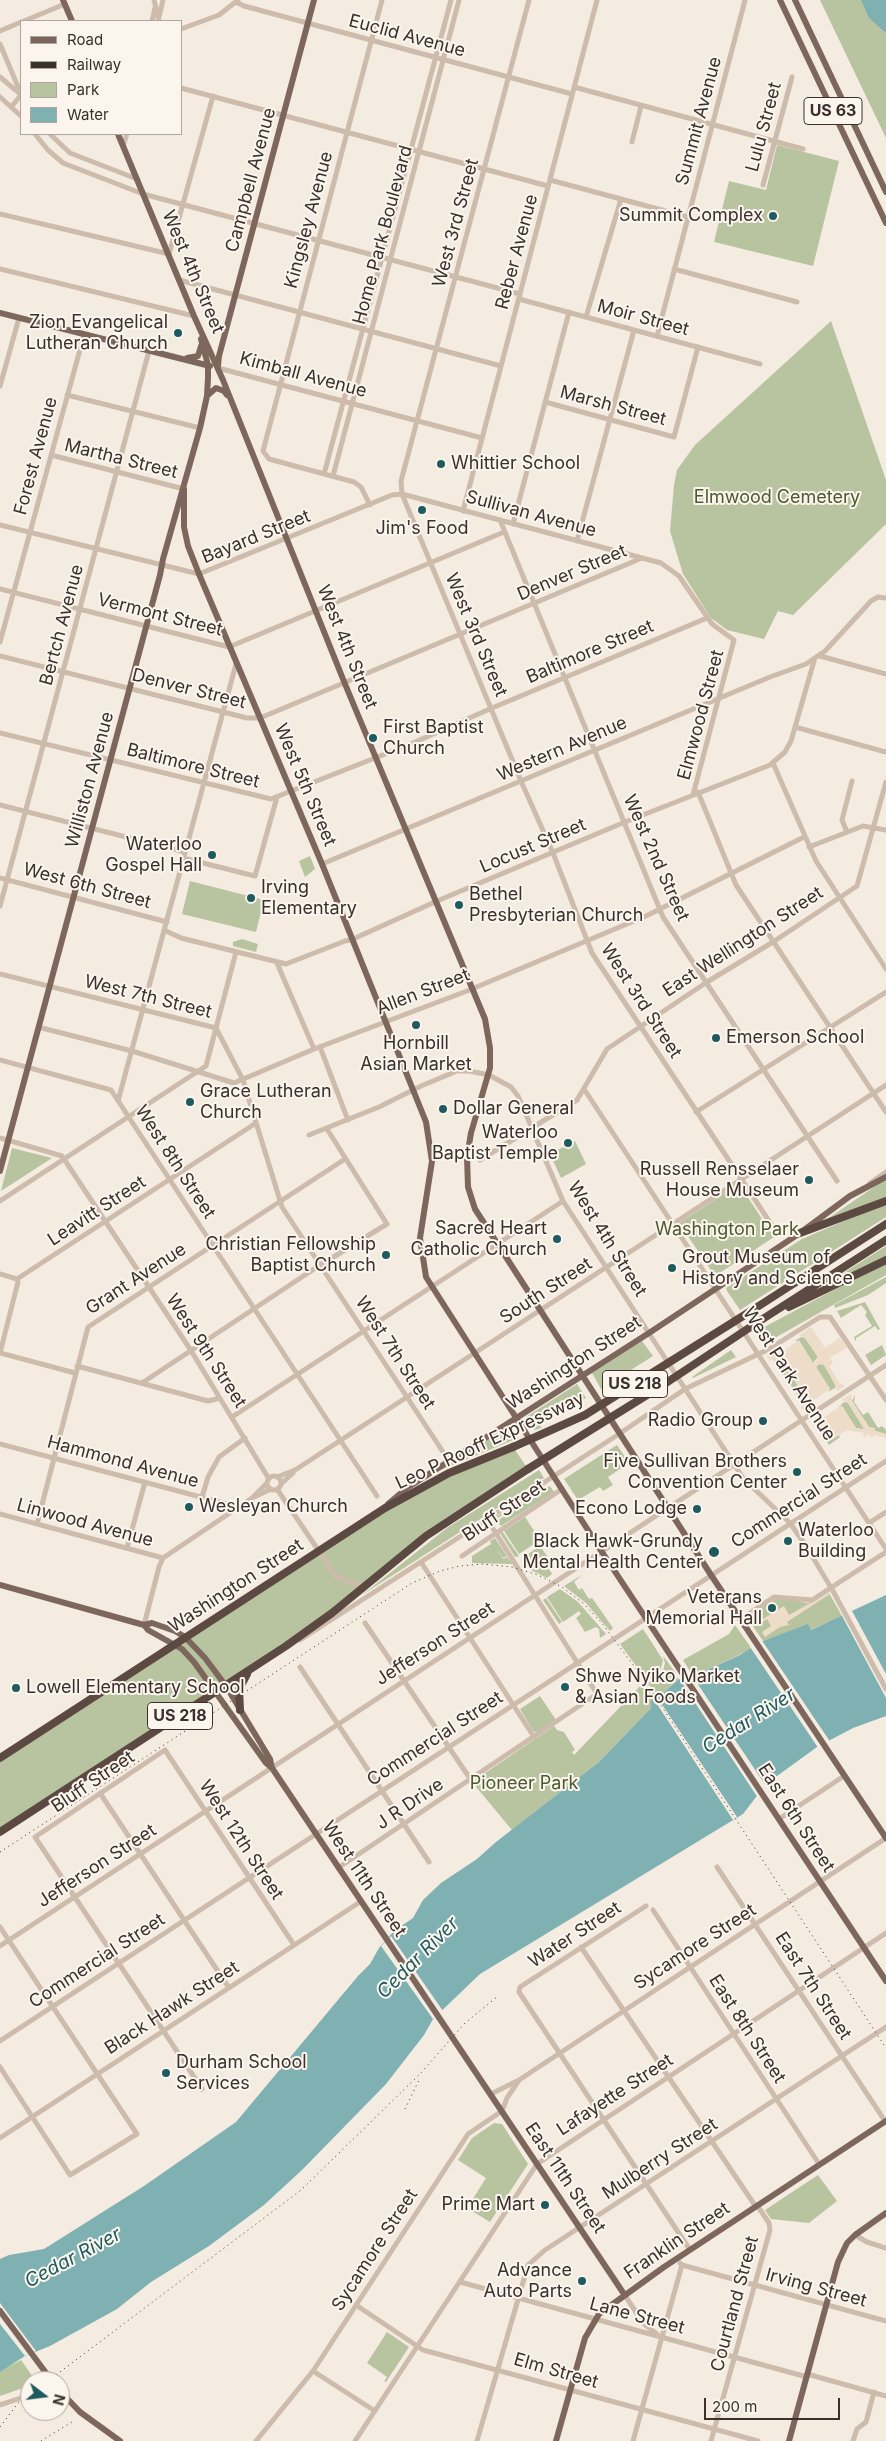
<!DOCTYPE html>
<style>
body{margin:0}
#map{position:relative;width:886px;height:2441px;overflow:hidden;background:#f4ebe1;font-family:Inter,sans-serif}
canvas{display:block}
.legend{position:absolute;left:20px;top:20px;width:162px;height:115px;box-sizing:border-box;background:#fbf5ee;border:1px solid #aea6a0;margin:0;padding:6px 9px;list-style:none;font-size:15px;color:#3b302b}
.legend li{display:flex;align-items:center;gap:10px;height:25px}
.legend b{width:25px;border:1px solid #aea6a0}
.north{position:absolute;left:20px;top:2371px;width:50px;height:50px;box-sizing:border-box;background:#fbf5ee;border:1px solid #aea6a0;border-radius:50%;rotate:105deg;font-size:14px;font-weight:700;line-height:20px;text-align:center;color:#3b302b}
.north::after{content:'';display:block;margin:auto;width:18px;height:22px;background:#1f5a5e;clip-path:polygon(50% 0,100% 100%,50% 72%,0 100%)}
.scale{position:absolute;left:704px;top:2398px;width:136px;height:22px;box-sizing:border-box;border:2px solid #3b302b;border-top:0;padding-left:6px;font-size:15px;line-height:18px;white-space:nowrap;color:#3b302b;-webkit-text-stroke:4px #fbf5ee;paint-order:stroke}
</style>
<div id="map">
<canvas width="886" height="2441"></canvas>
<ul class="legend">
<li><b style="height:6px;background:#7d675c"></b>Road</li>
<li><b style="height:6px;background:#3b302b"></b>Railway</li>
<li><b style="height:14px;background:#b8c4a0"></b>Park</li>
<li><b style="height:14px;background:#7fb0b2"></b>Water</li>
</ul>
<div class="north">N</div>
<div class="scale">200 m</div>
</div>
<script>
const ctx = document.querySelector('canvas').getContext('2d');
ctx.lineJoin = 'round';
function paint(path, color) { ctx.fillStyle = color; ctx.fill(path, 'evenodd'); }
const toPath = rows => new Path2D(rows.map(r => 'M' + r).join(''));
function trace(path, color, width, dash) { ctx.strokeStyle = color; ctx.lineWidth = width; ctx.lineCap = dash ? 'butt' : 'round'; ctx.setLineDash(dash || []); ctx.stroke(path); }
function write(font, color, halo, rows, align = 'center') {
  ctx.font = font + ' Inter,sans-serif'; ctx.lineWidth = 4; ctx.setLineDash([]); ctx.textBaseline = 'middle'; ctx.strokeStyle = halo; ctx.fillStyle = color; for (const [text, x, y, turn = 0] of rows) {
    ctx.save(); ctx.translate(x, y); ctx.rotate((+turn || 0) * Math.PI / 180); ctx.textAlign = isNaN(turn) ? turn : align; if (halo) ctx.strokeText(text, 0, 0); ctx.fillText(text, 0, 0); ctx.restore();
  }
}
const green = toPath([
 [820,0,886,0,886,138],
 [777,145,839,161,813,266,714,242,729,181,766,190],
 [831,321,886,480,886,524,793,615,778,611,764,639,727,630,711,618,683,574,670,531,674,485,677,470,695,445],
 [310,856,315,869,305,877,299,861],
 [190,881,264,900,256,932,182,914],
 [242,939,258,944,256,952,233,946,233,942],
 [575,1141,586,1164,561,1178,550,1154],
 [12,1148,52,1158,1,1191],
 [886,1181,886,1197,823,1222,877,1185],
 [739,1184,774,1237,715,1276,679,1223],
 [886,1203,886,1217,740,1310,727,1291,726,1288,802,1239],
 [886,1246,886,1257,823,1286],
 [886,1262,886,1275,780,1335,764,1344,755,1332],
 [886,1277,886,1283,868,1295,835,1308,834,1305],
 [865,1302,880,1329,878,1330,875,1326,856,1338,856,1342,854,1337,872,1326,865,1315,867,1312,861,1305,841,1318,837,1311],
 [801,1337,805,1338,818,1357,813,1363,799,1341,795,1341],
 [642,1341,653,1356,601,1389,592,1373],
 [882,1345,886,1355,871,1365,865,1355],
 [731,1350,736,1357,693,1378,692,1377],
 [773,1359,782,1361,805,1397,804,1405],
 [819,1364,824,1365,836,1385,835,1388,828,1392,830,1389,816,1367],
 [577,1384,586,1398,541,1420,541,1428,535,1430,532,1428,526,1417],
 [855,1395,854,1402,863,1415,868,1412,878,1428,882,1426,886,1430,886,1434,875,1431,869,1427,852,1401],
 [844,1402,848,1403,865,1430,856,1428,842,1406,838,1408],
 [815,1424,824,1426,833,1439,839,1435,840,1437,829,1445],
 [510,1425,518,1438,441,1470,441,1469],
 [617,1445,629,1463,608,1477,613,1485,603,1491,600,1487,578,1500,564,1479],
 [513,1447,528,1469,447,1522,332,1613,0,1834,0,1758,385,1508],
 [539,1470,544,1478,362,1595,447,1528],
 [548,1484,521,1503,493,1521,496,1517],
 [550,1486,554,1492,501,1526,497,1521],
 [525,1517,540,1540,519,1554,504,1531],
 [502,1531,519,1556,515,1557,500,1533],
 [495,1538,507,1556,503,1558,496,1548,503,1559,507,1557,513,1564,472,1563,472,1556,491,1544,490,1541],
 [540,1546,549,1559,545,1562,552,1574,547,1578,529,1569,522,1558],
 [582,1575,574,1582,579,1590,582,1588,589,1599,592,1598,597,1605,613,1628,610,1631,586,1603,564,1586],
 [560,1589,578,1602,606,1634,600,1638,599,1629,596,1627,585,1632,576,1618,581,1614,579,1611,563,1622,547,1597],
 [829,1593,842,1616,810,1630,808,1625,763,1641,748,1619,749,1616,775,1599,780,1598,808,1603],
 [546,1598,562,1622,559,1624,543,1600],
 [735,1625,752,1649,693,1676,683,1660,729,1634],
 [643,1629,663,1660,660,1672,647,1681,620,1644],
 [663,1656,676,1673,673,1675,679,1679,662,1694,656,1694,648,1683,663,1671,665,1663],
 [644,1682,653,1698,651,1708,599,1762,512,1830,472,1782,554,1726,557,1730,564,1732,575,1750,572,1752,574,1755],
 [540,1696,556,1720,537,1733,533,1731,520,1709],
 [494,2123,502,2124,528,2164,490,2222,467,2208,486,2178,458,2160,472,2138],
 [818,2175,837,2201,809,2223,771,2219,765,2210],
 [387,2332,409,2347,386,2382,384,2381,387,2377,367,2363],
 [21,2360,35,2380,30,2381,23,2388,0,2396,0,2371]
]);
const plaza = toPath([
 [811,1327,825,1348,840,1338,847,1348,830,1357,833,1363,829,1366,839,1382,845,1386,837,1391,835,1385,824,1365,819,1364,816,1367,830,1389,809,1403,807,1402,806,1406,809,1410,805,1412,800,1407,804,1405,805,1397,782,1361,773,1359,770,1361,767,1356,771,1351,777,1356,799,1340,813,1363,817,1361,817,1356,805,1338,799,1335],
 [851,1394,852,1401,869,1427,875,1428,875,1431,886,1434,886,1438,874,1435,873,1438,871,1438,871,1435,867,1434,866,1437,863,1436,864,1433,847,1430,833,1439,824,1426,816,1424,813,1427,812,1420,815,1418,816,1421,821,1422,820,1420,841,1406,856,1428,864,1429,848,1403,842,1400],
 [826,1594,830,1594,787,1622,789,1625,780,1627,765,1637,762,1632,771,1626,767,1619,759,1624,752,1614,757,1611,763,1619,784,1606,789,1615]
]);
const water = toPath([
 [861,0,886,0,886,33,869,18],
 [886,1595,886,1716,853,1728,817,1747,766,1784,743,1814,480,1974,433,2019,424,2035,386,2084,303,2169,264,2205,209,2246,151,2282,117,2309,50,2346,25,2356,0,2372,0,2259,9,2255,44,2249,144,2186,236,2122,358,1976,370,1964,379,1948,394,1931,413,1918,423,1900,441,1883,477,1859,496,1842,599,1762,651,1708,651,1701,657,1693,662,1694,679,1679,693,1676,740,1655,763,1641,808,1624,811,1630]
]);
const pier = toPath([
 [851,1609,886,1674,886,1698,841,1614],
 [761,1639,831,1743,828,1745,819,1749,750,1647],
 [691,1674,766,1786,758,1798,678,1677],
 [655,1694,737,1817,733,1820,653,1698],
 [391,1936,443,2011,433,2019,381,1946],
 [0,2303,36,2351,25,2356,0,2324]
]);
const minor = toPath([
 [154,0,159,21],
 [529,0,401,481,402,494,521,781,553,853,592,953,775,1230],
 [236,2,244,6,572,94],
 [159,17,163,0],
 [24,21,65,4],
 [152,21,155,8],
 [181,29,219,15,238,0],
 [0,31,21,22],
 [0,44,21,94],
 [0,77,19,93],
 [574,87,803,149],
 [181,88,548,186],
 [0,97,21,116],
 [12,106,21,95],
 [35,134,48,150,63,163,143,194,520,294],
 [50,134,70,153,137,179],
 [632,142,641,106],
 [123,146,127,134],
 [550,180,688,217],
 [763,185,792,77],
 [0,214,169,254,213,96],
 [0,269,194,316],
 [674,269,797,302],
 [179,280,501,366],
 [519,299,760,364],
 [586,317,621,199],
 [657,336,745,0],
 [218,368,482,438],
 [0,386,19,318],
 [67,395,200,428],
 [545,402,674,437,698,347],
 [51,455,184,489],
 [324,474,451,0],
 [333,476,459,0],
 [370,505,361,487,354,482,269,459,263,451,382,0],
 [463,511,597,0],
 [500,520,663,917,837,1181],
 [513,524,569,312],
 [0,525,199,574,392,495,402,494,661,563,679,576,712,624,734,640,693,795],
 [577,541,634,330],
 [0,589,229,647,504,532],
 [0,642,84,335],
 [0,656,247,718,260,718,642,558],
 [820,656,886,674],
 [795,727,886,752],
 [0,733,271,799,413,743,492,708,707,618],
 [773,763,816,861,886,969],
 [698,792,736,885,886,1112],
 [0,805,185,852],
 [847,832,842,820,852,781],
 [809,847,863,826,886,830],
 [183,858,255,876,277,797],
 [322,864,770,677,806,664,825,651,871,601,878,597,886,598],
 [0,878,167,922],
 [0,906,149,351],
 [164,930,181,938,286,964,345,941,351,940,437,901,625,822,770,765,785,752,791,741,814,661],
 [277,963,314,1049],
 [0,974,216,1028,243,1080,282,1207,449,1461],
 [38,1027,132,1051,234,1083,314,1049,467,991,646,916,804,837],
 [320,1047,348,1120],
 [0,1060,111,1090,377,1496],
 [584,1089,886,1549],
 [118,1101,236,664],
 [696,1112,886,992],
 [309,1135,379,1107,421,1086,457,1071,469,1071,489,1075,511,1087,518,1096,563,1201,743,1478,790,1523,806,1546,833,1591,886,1689],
 [0,1138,62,1156,190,1349,269,1479],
 [480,1160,577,1100,607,1049,707,982,773,942,857,886,886,782],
 [870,1183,886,1172],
 [0,1201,206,1066,236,952],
 [0,1274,17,1279],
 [17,1279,256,1123],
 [0,1353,18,1282,17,1279],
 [0,1353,75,1373],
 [77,1366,208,1401,220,1398],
 [142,1383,314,1269,387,1224,327,1129],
 [232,1417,563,1201],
 [0,1444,231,1505,237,1510],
 '267 1483a7 7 0 1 1 14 0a7 7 0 1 1-14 0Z',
 [277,1477,295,1470,886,1085],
 [281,1484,293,1473],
 [277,1489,335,1575,347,1582,365,1585],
 [254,1496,267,1483],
 [202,1497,208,1477,219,1457,245,1438],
 [0,1514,163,1558],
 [869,1523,886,1512],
 [37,1524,88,1327,345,1159],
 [127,1548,145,1482],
 [462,1556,562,1489],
 [421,1562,534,1737],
 [741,1619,774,1597,812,1600,886,1552],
 [365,1623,471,1780],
 [144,1625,159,1567,163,1558,252,1498,271,1489],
 [300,1640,619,1434,685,1389,769,1349,820,1317,830,1317,886,1400],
 [300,1667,429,1862],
 [100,1793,229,1988],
 [779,1819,844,1776],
 [717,1867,885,2121],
 [338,1868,597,1694,487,1519],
 [646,1906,520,1987,519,1992,690,2250],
 [653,1910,819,2164],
 [0,1927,137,2134,70,2175,0,2067],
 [0,1946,886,1365],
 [581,1947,756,2207],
 [0,2041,886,1461],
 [202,2089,35,1837,165,1750,294,1945],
 [491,2094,517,2081],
 [0,2138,360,1902],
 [855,2235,867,2242,886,2248],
 [682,2265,886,2321],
 [460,2282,807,2377],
 [624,2294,644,2324,657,2334],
 [356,2305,423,2350,758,2441],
 [313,2371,375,2411],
 [807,2374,886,2396],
 [0,2405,30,2395],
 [256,2441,313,2371,468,2134,502,2111,507,2098,519,2080,886,1838],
 [355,2441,537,2164,886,1933],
 [477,2441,528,2265,545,2250,886,2027],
 [633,2441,682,2265,680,2263],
 [711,2441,770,2230,769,2223,757,2205],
 [853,2441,857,2429,866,2422,874,2392]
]);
const major = toPath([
 [63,0,72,21],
 [780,0,886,223],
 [795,0,886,192],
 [118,134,194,316,223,380,345,684,485,1019,490,1048,490,1068,471,1133,467,1157,468,1187,475,1209,711,1575,886,1838],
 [0,313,210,366],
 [187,358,198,356,201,346],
 [218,366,219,356,314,0],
 [208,395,216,388,224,391,227,395],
 [184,489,184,527,188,546,199,574,322,864,426,1122,432,1161,420,1238,426,1277,602,1552,886,1981],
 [0,1171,160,575,163,559,200,428,207,396,208,378,208,365,201,339],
 [388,1504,407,1488,649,1333,800,1233,850,1196,886,1177],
 [0,1585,144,1625,152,1623,175,1631,185,1637,205,1658,226,1686,270,1759,272,1768],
 [144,1625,148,1630,182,1649,194,1662,266,1763,272,1768,624,2294],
 [0,2311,52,2381],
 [60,2391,80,2412,120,2441],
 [556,2441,585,2338,599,2314,664,2267,886,2121],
 [789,2441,838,2262,847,2243,855,2235,886,2213]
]);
const highway = toPath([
 [800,1233,886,1201],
 [789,1307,886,1260],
 [751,1311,886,1224],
 [758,1322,886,1240],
 [240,1710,239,1689,247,1674],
 [0,1758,385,1508,449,1473,513,1447],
 [0,1832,286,1646,332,1613,426,1536,528,1469]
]);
const rail = toPath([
 [0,1852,412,1583,440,1571,460,1566,482,1564,512,1567,538,1575,562,1587,583,1603,601,1622,645,1681,886,2048],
 [405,2109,420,2078],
 [48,2381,301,2190,420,2074,465,2023,497,1997],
 [0,2427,18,2403,30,2393],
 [41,2441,72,2422]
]);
const highwayBridge = toPath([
 [513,1447,585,1415,751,1311],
 [528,1469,663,1385,758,1322]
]);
const markers = [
 [773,216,5,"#1f5a5e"],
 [178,333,5,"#1f5a5e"],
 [441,464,5,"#1f5a5e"],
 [422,510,5,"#1f5a5e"],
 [373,738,5,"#1f5a5e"],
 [212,855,5,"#1f5a5e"],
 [251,898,5,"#1f5a5e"],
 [459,905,5,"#1f5a5e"],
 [416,1025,5,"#1f5a5e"],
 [716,1038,5,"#1f5a5e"],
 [190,1102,5,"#1f5a5e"],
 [443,1109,5,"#1f5a5e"],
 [568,1143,5,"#1f5a5e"],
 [809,1180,5,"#1f5a5e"],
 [557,1239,5,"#1f5a5e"],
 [386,1255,5,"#1f5a5e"],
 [672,1268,5,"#1f5a5e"],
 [763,1421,5,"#1f5a5e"],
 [797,1472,5,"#1f5a5e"],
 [189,1507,5,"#1f5a5e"],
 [697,1509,5,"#1f5a5e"],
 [788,1541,5,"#1f5a5e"],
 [714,1552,6,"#1f5a5e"],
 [772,1608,5,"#1f5a5e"],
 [565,1687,5,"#1f5a5e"],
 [16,1688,5,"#1f5a5e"],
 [166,2073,5,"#1f5a5e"],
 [545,2205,5,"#1f5a5e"],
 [582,2281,5,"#1f5a5e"]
];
const shields = [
 [833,111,58],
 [635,1384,65],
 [180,1716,65]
];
const shieldNames = [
 ["US 63",833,111],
 ["US 218",635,1384],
 ["US 218",180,1716]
];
const streetNames = [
 ["Euclid Avenue",407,36,15],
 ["Summit Avenue",699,121,-75],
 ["Lulu Street",764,127,-75],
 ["Campbell Avenue",251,180,-75],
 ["Kingsley Avenue",309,220,-75],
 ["West 3rd Street",456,223,-75],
 ["Home Park Boulevard",383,235,-75],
 ["Reber Avenue",517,252,-75],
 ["West 4th Street",193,272,67],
 ["Moir Street",643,318,15],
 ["Kimball Avenue",303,375,15],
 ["Marsh Street",613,406,15],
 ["Forest Avenue",36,456,-75],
 ["Martha Street",121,459,14],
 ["Sullivan Avenue",531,514,15],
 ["Bayard Street",256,537,-22],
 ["Denver Street",572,573,-23],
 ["Vermont Street",160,615,14],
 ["Bertch Avenue",62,625,-75],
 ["West 3rd Street",476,635,67],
 ["West 4th Street",347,647,68],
 ["Baltimore Street",590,652,-23],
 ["Denver Street",189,689,14],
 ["Elmwood Street",701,715,-75],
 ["Western Avenue",562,749,-23],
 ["Baltimore Street",193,766,14],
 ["Williston Avenue",90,780,-75],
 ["West 5th Street",305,785,67],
 ["Locust Street",533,846,-23],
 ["West 2nd Street",656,858,66],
 ["West 6th Street",87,886,15],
 ["East Wellington Street",743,942,-33],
 ["Allen Street",423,992,-21],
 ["West 7th Street",148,997,14],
 ["West 3rd Street",641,1001,57],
 ["West 8th Street",175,1162,57],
 ["Leavitt Street",97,1211,-33],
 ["West 4th Street",607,1239,58],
 ["Grant Avenue",136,1279,-33],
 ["South Street",546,1291,-33],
 ["West 9th Street",206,1351,57],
 ["West 7th Street",395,1353,57],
 ["Washington Street",574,1363,-33],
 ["West Park Avenue",789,1374,57],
 ["Leo P Rooff Expressway",490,1441,-25],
 ["Hammond Avenue",123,1462,15],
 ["Commercial Street",799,1501,-33],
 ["Bluff Street",504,1511,-34],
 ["Linwood Avenue",85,1523,15],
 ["Washington Street",236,1586,-33],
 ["Jefferson Street",435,1644,-33],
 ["Commercial Street",435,1739,-33],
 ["Bluff Street",93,1782,-34],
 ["J R Drive",410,1804,-34],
 ["East 6th Street",796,1818,57],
 ["West 12th Street",241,1840,57],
 ["Jefferson Street",97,1866,-33],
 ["West 11th Street",364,1879,56],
 ["Water Street",575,1935,-33],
 ["Sycamore Street",695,1947,-33],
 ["Commercial Street",97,1961,-33],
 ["East 7th Street",813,1986,57],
 ["Black Hawk Street",172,2008,-33],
 ["East 8th Street",747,2029,57],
 ["Lafayette Street",615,2095,-33],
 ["Mulberry Street",660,2159,-33],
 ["East 11th Street",565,2178,56],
 ["Franklin Street",677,2241,-34],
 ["Sycamore Street",375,2250,-57],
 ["Irving Street",816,2288,15],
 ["Courtland Street",735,2304,-75],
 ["Lane Street",637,2316,15],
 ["Elm Street",556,2371,16]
];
const poiNames = [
 ["Summit Complex",763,216],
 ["Zion Evangelical",168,323],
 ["Lutheran Church",168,344],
 ["Whittier School",451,464,"left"],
 ["Jim's Food",422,529,"center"],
 ["First Baptist",383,728,"left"],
 ["Church",383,749,"left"],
 ["Waterloo",202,845],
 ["Gospel Hall",202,866],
 ["Irving",261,888,"left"],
 ["Elementary",261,909,"left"],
 ["Bethel",469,895,"left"],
 ["Presbyterian Church",469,916,"left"],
 ["Emerson School",726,1038,"left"],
 ["Hornbill",416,1044,"center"],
 ["Asian Market",416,1065,"center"],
 ["Grace Lutheran",200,1092,"left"],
 ["Church",200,1113,"left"],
 ["Dollar General",453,1109,"left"],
 ["Waterloo",558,1133],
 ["Baptist Temple",558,1154],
 ["Russell Rensselaer",799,1170],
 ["House Museum",799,1191],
 ["Sacred Heart",547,1229],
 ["Catholic Church",547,1250],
 ["Christian Fellowship",376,1245],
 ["Baptist Church",376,1266],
 ["Grout Museum of",682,1258,"left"],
 ["History and Science",682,1279,"left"],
 ["Radio Group",753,1421],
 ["Five Sullivan Brothers",787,1462],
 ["Convention Center",787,1483],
 ["Wesleyan Church",199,1507,"left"],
 ["Econo Lodge",687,1509],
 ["Waterloo",798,1531,"left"],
 ["Building",798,1552,"left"],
 ["Black Hawk-Grundy",703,1542],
 ["Mental Health Center",703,1563],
 ["Veterans",762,1598],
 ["Memorial Hall",762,1619],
 ["Shwe Nyiko Market",575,1677,"left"],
 ["& Asian Foods",575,1698,"left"],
 ["Lowell Elementary School",26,1688,"left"],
 ["Durham School",176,2063,"left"],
 ["Services",176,2084,"left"],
 ["Prime Mart",535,2205],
 ["Advance",572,2271],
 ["Auto Parts",572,2292]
];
const parkNames = [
 ["Elmwood Cemetery",777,498],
 ["Washington Park",727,1230],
 ["Pioneer Park",524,1784]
];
const waterNames = [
 ["Cedar River",749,1721,-32],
 ["Cedar River",418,1958,-45],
 ["Cedar River",73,2258,-28]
];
paint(green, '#b8c4a0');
paint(plaza, '#ecdcc8');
paint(water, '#7fb0b2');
paint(pier, '#f4ebe1');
trace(minor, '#cdbbac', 5);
trace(major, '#7d675c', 6);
trace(highway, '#5c4a42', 8);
trace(rail, '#3b302b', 1, [1, 4]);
trace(highwayBridge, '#5c4a42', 8);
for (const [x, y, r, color] of markers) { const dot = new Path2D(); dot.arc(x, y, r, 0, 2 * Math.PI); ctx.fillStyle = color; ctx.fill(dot); trace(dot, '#fbf5ee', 2); }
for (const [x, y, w] of shields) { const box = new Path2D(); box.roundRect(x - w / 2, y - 13.5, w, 27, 4); ctx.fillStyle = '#fbf5ee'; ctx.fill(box); trace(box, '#3b302b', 1); }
write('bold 16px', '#3b302b', null, shieldNames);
write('18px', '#3b302b', '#fbf5ee', streetNames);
write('18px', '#3b302b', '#fbf5ee', poiNames, 'right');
write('18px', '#4a5a2e', '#fbf5ee', parkNames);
write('italic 19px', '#1f5a5e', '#fbf5ee', waterNames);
</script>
